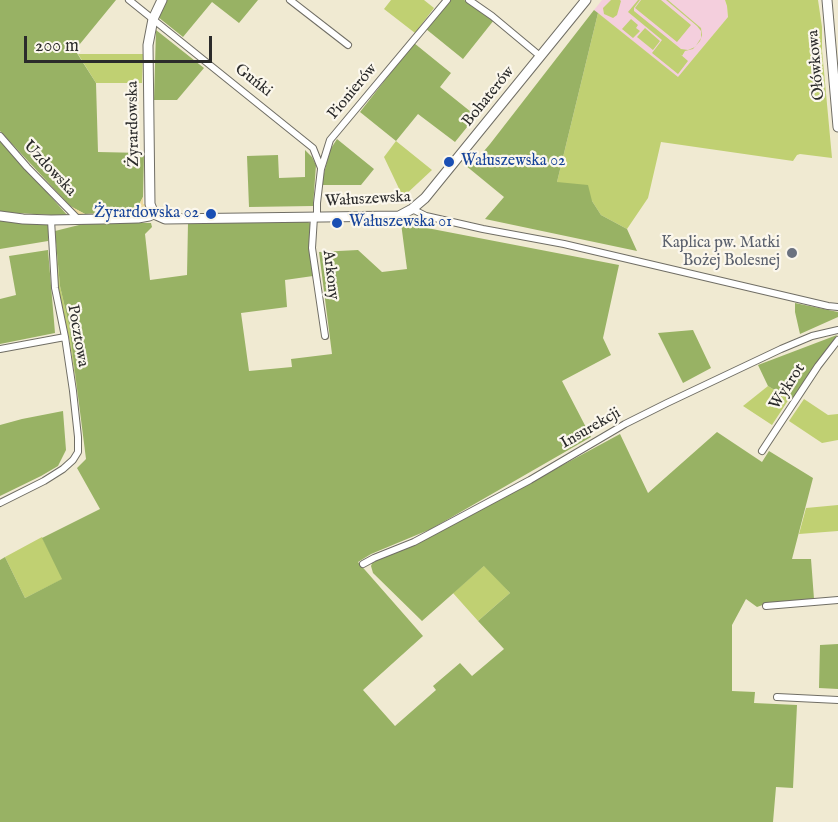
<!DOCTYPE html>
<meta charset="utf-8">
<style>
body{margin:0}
#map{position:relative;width:838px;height:822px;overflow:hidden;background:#f0ead2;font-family:"IM FELL English",serif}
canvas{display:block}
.scale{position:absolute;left:24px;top:36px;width:188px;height:27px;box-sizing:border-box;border:3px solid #2b2b2b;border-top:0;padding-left:8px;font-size:18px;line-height:21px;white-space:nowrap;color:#2b2b2b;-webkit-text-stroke:4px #fbf7ec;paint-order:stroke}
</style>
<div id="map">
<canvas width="838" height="822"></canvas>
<div class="scale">200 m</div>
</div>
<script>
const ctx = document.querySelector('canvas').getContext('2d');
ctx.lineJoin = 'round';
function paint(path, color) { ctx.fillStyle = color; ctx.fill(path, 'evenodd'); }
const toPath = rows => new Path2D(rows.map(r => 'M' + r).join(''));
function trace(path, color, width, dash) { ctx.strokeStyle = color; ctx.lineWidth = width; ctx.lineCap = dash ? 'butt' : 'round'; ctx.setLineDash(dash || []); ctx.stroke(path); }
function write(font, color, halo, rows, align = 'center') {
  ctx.font = font + ' "IM FELL English",serif'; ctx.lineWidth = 4.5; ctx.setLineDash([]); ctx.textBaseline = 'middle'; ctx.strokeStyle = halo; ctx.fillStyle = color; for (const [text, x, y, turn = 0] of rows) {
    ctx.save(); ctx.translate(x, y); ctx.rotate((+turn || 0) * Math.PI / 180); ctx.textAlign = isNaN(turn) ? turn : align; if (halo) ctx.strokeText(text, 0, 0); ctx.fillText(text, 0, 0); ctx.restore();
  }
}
const built = toPath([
 [602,0,725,0,727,6,728,17,678,78,594,10]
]);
const green = toPath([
 [391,0,424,0,434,8,415,33,384,9],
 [611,0,620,0,621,1,617,15,613,18,604,14,603,8],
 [638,0,640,0,634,8,634,11,681,49,688,50,695,47,701,38,701,31,697,26,666,0,668,0,701,28,702,35,700,41,693,49,685,51,682,56,680,54,688,61,678,74,652,53,662,40,628,12],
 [641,0,661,0,691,25,677,42,635,8],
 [725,0,818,0,822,27,822,50,832,158,800,154,797,155,793,161,661,142,648,198,627,229,601,215,592,201,557,182,598,13,678,77,728,17,727,6],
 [631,19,638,25,636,28,640,31,633,38,622,29],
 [645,28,660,41,653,50,637,37],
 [78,54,143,54,142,83,96,83],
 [396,141,432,170,403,197,384,157],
 [55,231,60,286,69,325,79,402,69,338,57,285],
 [768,386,789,399,772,425,743,406],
 [804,399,828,415,838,414,838,440,822,443,789,421],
 [838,505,838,531,799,534,806,508],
 [42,537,63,579,25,598,5,557],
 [485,565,510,593,478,621,453,593]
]);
const forest = toPath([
 [0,0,116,0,75,50,96,83,98,152,144,153,143,197,135,212,85,214,70,206,0,131],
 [166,0,258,0,239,23,212,2,183,37,158,17],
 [451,0,464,0,483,11,494,20,463,59,426,29],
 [594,10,598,13,557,182,588,185,592,201,601,215,627,229,637,251,485,219,504,197,465,165,478,158,490,144],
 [156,30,204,68,177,100,154,100],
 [414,43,451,73,440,87,476,116,455,142,418,114,396,141,360,112],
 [0,139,68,216,0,212],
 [337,139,374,169,361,185,321,185,330,150],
 [305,150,312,157,316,165,313,206,249,207,247,156,278,155,279,178,305,177],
 [0,219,48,223,49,227,48,228,48,241,0,249],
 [296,221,308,222,311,224,313,276,285,280,287,307,241,313,249,371,292,367,291,359,332,354,319,252,358,250,382,272,407,269,401,223,619,265,603,338,611,355,562,381,591,437,431,529,371,554,358,562,423,636,363,690,395,726,436,690,433,686,460,663,472,676,504,649,478,621,510,593,484,566,422,621,373,573,371,566,373,561,430,537,620,434,648,493,717,432,762,462,769,451,813,478,792,559,811,559,814,599,768,603,757,607,746,599,732,625,732,691,755,692,754,703,797,705,793,788,776,787,773,822,0,822,0,560,5,557,25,598,62,579,42,538,100,509,77,468,86,459,69,325,60,286,55,231,91,222,151,223,152,227,145,234,150,280,187,275,188,223],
 [48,250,55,333,0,344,0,299,16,295,9,256],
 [795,303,838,312,838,317,800,334,795,312],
 [693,330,711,368,683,383,658,333],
 [837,335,794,402,768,386,758,365],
 [63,411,66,450,58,466,41,476,0,496,0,425,22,419],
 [838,644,838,689,819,688,820,645]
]);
const sand = toPath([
 [33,167,70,206,85,214,135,212,143,197,143,204,147,204,146,209,140,214,80,216]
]);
const street = toPath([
 [129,0,313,148,321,168],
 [290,0,348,45],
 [469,0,492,16,540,56],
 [0,136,27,167,78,219],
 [412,209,426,216,483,229,564,244,828,306,838,307],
 [314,217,312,248,325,336],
 [317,217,317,203,321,169,330,140,447,0],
 [0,349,65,337],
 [762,451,818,366,838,340],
 [0,503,44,481,63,469,73,460,78,452,78,437,73,391,65,337,55,288,51,220],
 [363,564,374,558,414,542,530,480,625,424,667,403,781,349,812,336,838,330],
 [766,606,838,600],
 [777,697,838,700]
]);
const secondary = toPath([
 [827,0,838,127],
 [154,214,165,219,322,217,399,216,412,209,425,198,586,0],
 [154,214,150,204,148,45,153,19,162,0],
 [0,216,23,219,51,220,102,219,138,218,149,216,154,214]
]);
const markers = [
 [449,162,6,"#1a4fb4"],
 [211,214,6,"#1a4fb4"],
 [337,223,6,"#1a4fb4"],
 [792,253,6,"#6b7280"]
];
const streetNames = [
 ["Ołówkowa",817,65,-95],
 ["Guńki",253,81,38],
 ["Pionierów",353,92,-50],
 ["Bohaterów",489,97,-51],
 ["Żyrardowska",134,124,-91],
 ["Uzdowska",49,169,47],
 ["Wałuszewska",368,200,-3],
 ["Arkony",330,275,83],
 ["Pocztowa",77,336,80],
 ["Wykrot",788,387,-57],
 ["Insurekcji",591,429,-30]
];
const transitNames = [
 ["Wałuszewska 02",461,162],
 ["Żyrardowska 02",199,214,"right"],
 ["Wałuszewska 01",349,223]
];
const worshipNames = [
 ["Kaplica pw. Matki",780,244],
 ["Bożej Bolesnej",780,262]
];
paint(built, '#f4cfdd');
paint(green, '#c0d072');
paint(forest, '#98b264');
paint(sand, '#eeda9e');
trace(street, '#706e65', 8);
trace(secondary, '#706e65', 11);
trace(street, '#fff', 6);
trace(secondary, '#fff', 9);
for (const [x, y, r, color] of markers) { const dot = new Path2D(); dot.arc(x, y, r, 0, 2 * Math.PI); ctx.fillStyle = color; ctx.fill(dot); trace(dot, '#fbf7ec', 2); }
write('16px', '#2b2b2b', '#fbf7ec', streetNames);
write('16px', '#164399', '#fbf7ec', transitNames, 'left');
write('16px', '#5b616d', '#fbf7ec', worshipNames, 'right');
</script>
